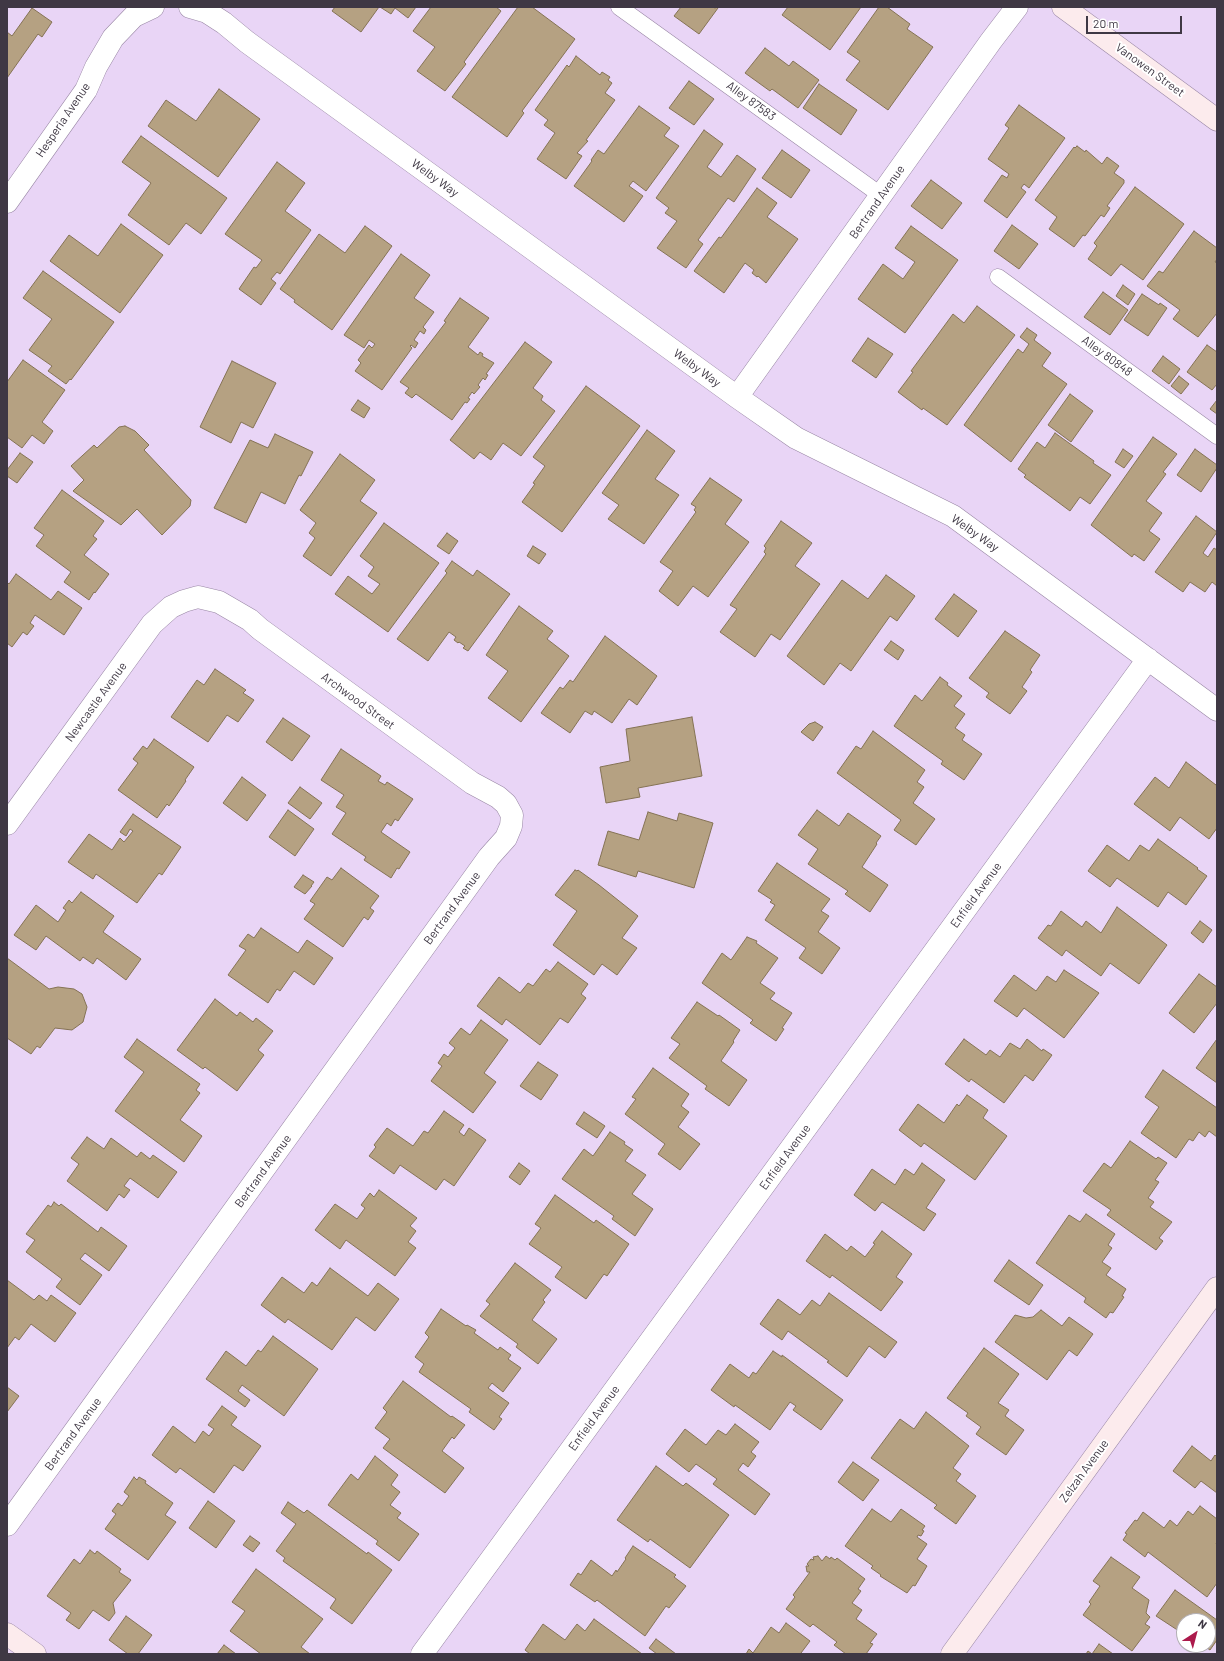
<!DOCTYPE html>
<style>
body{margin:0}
#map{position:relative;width:1224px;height:1661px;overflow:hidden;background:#e9d5f6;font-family:Barlow,sans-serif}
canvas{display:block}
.frame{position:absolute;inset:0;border:8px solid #3f3844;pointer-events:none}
.north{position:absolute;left:1176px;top:1613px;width:40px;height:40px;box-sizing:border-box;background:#fff;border:1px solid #b2afb4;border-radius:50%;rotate:36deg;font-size:11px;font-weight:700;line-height:16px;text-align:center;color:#3f3844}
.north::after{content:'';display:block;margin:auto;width:14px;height:18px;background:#ac1a4c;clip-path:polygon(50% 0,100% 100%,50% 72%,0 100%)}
.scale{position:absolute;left:1086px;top:16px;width:96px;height:18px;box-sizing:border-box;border:2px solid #3f3844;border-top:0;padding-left:5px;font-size:12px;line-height:14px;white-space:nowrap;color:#3f3844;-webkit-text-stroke:3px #fff;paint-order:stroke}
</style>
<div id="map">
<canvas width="1224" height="1661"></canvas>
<div class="frame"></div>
<div class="north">N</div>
<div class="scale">20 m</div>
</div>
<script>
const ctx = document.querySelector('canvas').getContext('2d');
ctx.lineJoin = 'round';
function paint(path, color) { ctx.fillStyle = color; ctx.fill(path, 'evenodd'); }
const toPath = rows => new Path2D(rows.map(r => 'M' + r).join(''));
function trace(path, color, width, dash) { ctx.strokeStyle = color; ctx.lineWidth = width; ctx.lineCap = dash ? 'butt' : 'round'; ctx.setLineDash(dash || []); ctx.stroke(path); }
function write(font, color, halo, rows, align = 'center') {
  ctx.font = font + ' Barlow,sans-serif'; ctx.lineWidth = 4; ctx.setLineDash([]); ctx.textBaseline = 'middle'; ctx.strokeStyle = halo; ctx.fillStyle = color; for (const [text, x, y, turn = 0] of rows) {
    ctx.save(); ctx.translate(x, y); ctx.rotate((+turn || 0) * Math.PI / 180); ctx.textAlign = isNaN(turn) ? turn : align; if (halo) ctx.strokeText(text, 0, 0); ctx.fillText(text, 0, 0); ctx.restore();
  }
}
const building = toPath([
 [335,7,379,7,361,32,332,11,335,7],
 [380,7,416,7,408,18,395,8,391,14,380,7],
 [431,7,496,7,501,11,464,62,466,64,445,91,417,71,435,47,413,31,431,7],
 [518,7,532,7,575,39,522,111,524,113,507,137,452,97,518,7],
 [681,7,713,7,715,8,717,7,718,8,699,34,674,16,681,7],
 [788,7,861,7,830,50,782,15,788,7],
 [879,7,887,7,910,24,907,29,933,47,888,110,846,80,860,61,847,52,879,7],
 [32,8,52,22,42,37,38,34,7,78,7,32,12,36,32,8],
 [765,48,789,66,793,61,819,80,798,108,772,89,770,91,745,73,765,48],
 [576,56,600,75,602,72,610,77,608,80,612,83,605,93,615,100,586,140,588,141,577,153,582,156,566,179,537,159,555,133,544,125,548,120,535,110,567,65,569,67,576,56],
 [689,81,714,99,694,125,669,108,689,81],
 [819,84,857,110,841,135,803,108,819,84],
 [219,89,260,119,218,177,148,126,166,100,196,121,219,89],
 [1019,105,1065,138,1029,188,1024,184,1021,188,1026,192,1007,218,984,201,1002,175,1007,178,1009,174,988,159,1009,128,1005,125,1019,105],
 [639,106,670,128,664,136,679,146,646,191,633,181,629,186,643,196,624,222,574,186,592,161,591,160,598,150,604,154,639,106],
 [704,130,723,144,707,167,721,177,737,155,756,169,734,202,728,198,698,240,703,244,686,268,657,248,677,221,665,213,669,208,656,198,704,130],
 [141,136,227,198,201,234,186,223,169,245,128,215,151,183,122,162,141,136],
 [1077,146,1085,152,1086,150,1102,164,1107,157,1119,166,1114,173,1124,180,1124,183,1107,206,1110,208,1104,217,1101,215,1085,236,1083,235,1074,247,1049,229,1057,217,1035,200,1074,147,1075,148,1077,146],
 [782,150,810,170,791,198,762,178,782,150],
 [277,162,305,183,285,211,311,230,280,274,277,272,271,279,276,283,261,305,239,289,254,267,256,268,262,260,225,234,277,162],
 [931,180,962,203,942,229,911,206,931,180],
 [1135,187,1184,224,1143,280,1121,264,1111,276,1088,259,1097,246,1094,243,1135,187],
 [757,188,777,203,767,217,798,239,766,283,758,276,757,277,752,273,754,270,745,263,724,293,694,271,719,237,721,238,757,188],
 [121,224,163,255,120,313,50,261,69,235,98,256,121,224],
 [1012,225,1038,244,1019,269,994,251,1012,225],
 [365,226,392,246,332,330,294,302,295,300,280,289,319,234,345,253,365,226],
 [911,226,958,260,905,333,858,299,883,264,903,279,915,262,895,248,911,226],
 [1194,231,1217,248,1217,259,1215,262,1217,263,1217,313,1198,337,1173,319,1180,310,1147,286,1159,271,1163,273,1194,231],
 [401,254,430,275,414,298,434,312,423,327,426,330,424,334,420,331,414,340,418,343,415,348,411,345,410,346,412,348,382,390,355,371,361,363,358,360,369,345,372,348,375,344,369,340,364,348,344,335,401,254],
 [43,271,114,322,71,380,70,379,66,384,48,371,52,366,29,350,52,319,23,298,43,271],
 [1123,285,1135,294,1128,305,1116,296,1123,285],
 [1103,292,1128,310,1110,335,1084,317,1103,292],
 [1142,294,1159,305,1160,303,1167,308,1148,336,1124,320,1142,294],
 [460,298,489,318,468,347,478,355,480,352,483,354,482,356,494,363,486,374,488,375,485,380,483,378,478,385,480,387,474,394,472,392,468,398,470,399,467,403,465,402,452,420,416,394,412,398,405,393,409,388,400,382,446,322,444,321,460,298],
 [977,306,1015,335,947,425,923,408,922,410,898,392,913,372,911,371,953,314,964,323,977,306],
 [1027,328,1037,335,1034,340,1051,353,1042,366,1067,384,1011,462,964,425,1018,349,1023,353,1029,344,1020,337,1027,328],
 [868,338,893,354,876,378,852,361,868,338],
 [525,342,552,362,533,388,543,396,541,400,555,411,521,456,503,443,491,460,480,452,474,459,450,440,525,342],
 [1207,345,1217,352,1217,384,1212,390,1187,372,1207,345],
 [1163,356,1180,369,1169,384,1152,371,1163,356],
 [23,360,65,390,42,422,53,431,44,444,32,435,22,448,7,437,7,382,23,360],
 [232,361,276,383,253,428,241,422,231,443,200,427,232,361],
 [1179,376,1189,384,1181,394,1171,386,1179,376],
 [586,386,640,426,562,532,522,502,535,484,533,483,545,466,533,457,586,386],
 [1070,394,1093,411,1071,442,1048,425,1070,394],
 [358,400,370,408,364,418,351,410,358,400],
 [1217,400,1217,414,1210,409,1217,400],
 [125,426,135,431,149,445,144,450,191,500,190,506,162,535,137,509,121,525,73,491,84,480,71,466,94,445,97,448,119,427,125,426],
 [647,430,675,451,655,479,679,495,644,544,608,519,619,505,602,493,647,430],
 [1055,433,1094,461,1093,463,1111,475,1090,504,1080,497,1070,511,1024,477,1026,475,1018,469,1037,442,1045,448,1055,433],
 [275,434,313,452,301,476,299,475,285,504,261,492,246,523,214,508,250,440,268,448,275,434],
 [1153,437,1177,454,1163,472,1166,474,1146,501,1162,513,1149,531,1160,539,1144,561,1134,554,1132,557,1091,525,1153,437],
 [1123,449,1133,456,1124,468,1115,462,1123,449],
 [1195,449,1217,465,1217,468,1201,492,1177,475,1195,449],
 [20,453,33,462,17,483,7,476,7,470,20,453],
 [340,454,375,480,360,501,377,513,331,576,303,556,315,538,309,533,316,523,300,510,340,454],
 [710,478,742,500,725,524,749,542,708,597,693,586,678,606,659,591,673,571,660,562,696,512,694,510,696,507,691,504,710,478],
 [62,490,104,521,93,536,97,539,84,555,109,574,95,593,94,592,89,600,64,582,71,572,36,546,44,535,34,528,62,490],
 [1196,516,1217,532,1203,553,1208,557,1214,548,1217,550,1217,586,1212,582,1205,592,1190,582,1183,592,1155,572,1196,516],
 [781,521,812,543,795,566,820,584,780,640,771,634,755,657,720,632,737,609,730,605,766,554,764,552,766,548,764,546,781,521],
 [384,523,439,563,388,632,335,594,348,576,372,594,380,584,368,576,374,567,360,556,384,523],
 [447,533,458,541,449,554,437,546,447,533],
 [533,546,546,554,539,564,527,556,533,546],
 [452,561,473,576,477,570,510,594,468,651,463,648,465,646,459,642,458,643,454,640,456,637,449,632,428,661,397,639,447,573,445,571,452,561],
 [16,574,51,600,58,591,82,608,64,635,35,615,30,623,34,626,27,635,23,632,12,647,7,643,7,582,9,584,16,574],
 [886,575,915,596,897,621,890,616,851,671,840,663,824,685,787,656,842,580,868,599,886,575],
 [954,594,977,611,958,637,935,619,954,594],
 [519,606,553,631,547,639,569,656,521,722,488,698,508,671,486,655,519,606],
 [1005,631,1040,655,1030,670,1032,672,1022,687,1027,691,1010,714,986,697,989,693,969,678,1005,631],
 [605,636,657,676,637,705,629,699,612,723,594,711,592,715,585,711,570,733,541,713,560,687,563,689,570,680,573,682,605,636],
 [891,641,904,650,898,660,884,650,891,641],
 [215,669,246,690,243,693,254,700,238,722,227,715,208,742,171,717,197,680,204,685,215,669],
 [940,677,948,683,947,685,962,696,954,706,965,714,955,728,965,735,962,740,982,754,964,780,941,764,943,761,894,726,915,695,922,701,940,677],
 [692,717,702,776,638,788,640,797,606,803,600,767,630,761,626,729,692,717],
 [283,718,310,736,292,761,266,742,283,718],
 [815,722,823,727,813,741,801,732,809,724,815,722],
 [873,731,925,770,917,782,924,787,913,803,935,819,916,845,894,830,901,820,837,773,856,746,861,749,873,731],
 [154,739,194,767,185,780,186,781,169,806,167,804,157,818,118,790,138,763,133,759,143,746,147,749,154,739],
 [341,749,381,776,378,781,385,785,387,782,413,799,398,821,395,819,391,826,387,823,381,832,410,852,399,869,397,868,391,878,364,860,366,857,332,834,346,813,336,807,344,795,321,780,341,749],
 [1186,762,1216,785,1217,784,1217,828,1209,839,1180,817,1170,831,1134,804,1155,777,1169,788,1186,762],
 [242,777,266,795,247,821,223,803,242,777],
 [300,787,322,803,310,819,288,803,300,787],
 [288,810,314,829,295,856,269,837,288,810],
 [817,810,839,826,848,813,881,836,876,843,877,844,862,867,888,885,870,912,845,894,848,891,808,864,818,849,798,835,817,810],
 [648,812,677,821,679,813,713,823,694,888,638,871,636,877,598,865,608,831,639,840,648,812],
 [133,814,181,847,162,875,159,873,137,903,96,874,93,879,68,862,89,834,112,850,120,838,124,842,133,831,130,829,126,836,120,832,133,814],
 [1158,839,1198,868,1197,869,1207,876,1186,905,1168,892,1158,907,1117,878,1110,887,1088,871,1107,845,1129,861,1140,845,1149,851,1158,839],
 [777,863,830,899,821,911,829,916,818,932,840,948,822,974,799,958,806,948,765,920,775,905,770,902,772,900,758,891,777,863],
 [341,868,379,896,370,908,374,911,368,920,364,917,343,947,304,919,315,904,310,901,327,877,332,880,341,868],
 [575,870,577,871,578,870,599,885,638,916,622,938,637,948,617,975,602,964,594,975,553,945,577,911,555,895,575,870],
 [303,875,314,882,311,886,312,886,305,894,294,887,303,875],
 [81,892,114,916,103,932,141,959,126,980,97,958,93,964,83,957,80,961,46,936,36,950,14,935,36,905,58,922,66,910,63,908,69,900,72,903,81,892],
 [1117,907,1167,945,1139,984,1110,963,1101,976,1066,950,1062,956,1038,938,1048,925,1051,926,1061,911,1082,927,1086,921,1101,933,1117,907],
 [1200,921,1212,930,1203,943,1191,933,1200,921],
 [261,928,298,953,307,940,333,958,314,985,294,971,280,991,277,989,268,1003,228,975,246,950,239,946,248,934,254,938,261,928],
 [747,937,757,941,756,943,778,958,760,983,775,993,770,999,792,1013,782,1028,784,1029,776,1041,750,1023,753,1020,702,983,722,953,731,960,747,937],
 [7,958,49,989,58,987,74,989,82,994,87,1007,83,1022,72,1030,55,1028,40,1048,37,1046,31,1054,7,1038,7,958],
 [558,962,588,984,581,994,586,998,568,1023,560,1018,540,1045,506,1019,502,1025,477,1006,499,977,520,993,528,983,533,986,546,969,550,972,558,962],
 [1064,970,1099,993,1064,1038,1024,1008,1017,1017,994,1001,1014,975,1036,991,1047,976,1056,982,1064,970],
 [1199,974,1217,987,1217,1003,1194,1033,1169,1013,1199,974],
 [215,999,237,1016,240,1012,253,1022,256,1018,273,1031,258,1050,264,1055,237,1091,205,1067,203,1069,177,1050,215,999],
 [697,1002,718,1016,719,1015,740,1030,733,1041,734,1042,721,1061,747,1080,729,1106,705,1089,707,1086,669,1058,680,1044,671,1038,697,1002],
 [481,1020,508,1040,484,1073,496,1082,473,1113,431,1081,442,1066,438,1063,444,1054,448,1057,455,1048,449,1043,461,1028,470,1035,481,1020],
 [137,1039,200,1084,196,1090,200,1093,180,1120,202,1136,184,1162,115,1111,144,1072,124,1057,137,1039],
 [964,1039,986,1055,990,1050,1000,1057,1010,1043,1020,1049,1027,1039,1042,1051,1043,1049,1052,1055,1033,1081,1025,1075,1004,1103,971,1079,969,1082,945,1064,964,1039],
 [1217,1039,1217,1083,1196,1068,1217,1039],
 [538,1062,558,1075,541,1100,520,1086,538,1062],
 [653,1068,689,1094,681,1106,689,1112,678,1127,700,1144,680,1170,658,1154,665,1144,625,1114,636,1099,632,1097,653,1068],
 [1163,1070,1217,1108,1217,1137,1209,1131,1205,1137,1199,1132,1193,1141,1189,1139,1176,1158,1141,1133,1159,1107,1145,1097,1163,1070],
 [967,1095,988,1110,983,1118,1007,1136,975,1180,924,1143,921,1147,899,1130,918,1104,944,1123,957,1104,959,1106,967,1095],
 [444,1111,464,1125,459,1132,464,1136,469,1128,486,1140,454,1186,444,1179,436,1190,400,1165,394,1174,369,1156,376,1147,374,1145,387,1128,413,1146,424,1131,428,1133,444,1111],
 [584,1112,605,1126,597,1138,576,1124,584,1112],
 [610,1132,625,1142,624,1144,633,1150,625,1161,646,1175,632,1194,653,1209,635,1236,612,1219,614,1216,562,1179,584,1149,593,1156,610,1132],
 [87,1137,104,1149,111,1138,137,1157,141,1152,150,1159,153,1155,177,1172,158,1198,130,1178,124,1186,130,1190,124,1198,119,1194,107,1211,67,1181,79,1164,71,1158,87,1137],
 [1130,1141,1156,1159,1158,1157,1167,1163,1155,1180,1159,1182,1148,1198,1154,1202,1150,1207,1172,1222,1159,1238,1163,1241,1156,1250,1107,1215,1111,1210,1083,1191,1104,1163,1111,1168,1130,1141],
 [519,1163,530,1171,520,1185,509,1177,519,1163],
 [922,1163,945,1180,926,1208,936,1214,924,1231,882,1202,875,1211,854,1195,872,1169,895,1185,905,1169,914,1175,922,1163],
 [379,1190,417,1218,410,1226,416,1231,408,1242,416,1248,395,1276,346,1240,340,1249,315,1230,335,1204,357,1219,365,1208,361,1205,370,1193,374,1197,379,1190],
 [555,1195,594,1223,596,1220,629,1244,607,1276,604,1274,586,1299,555,1277,562,1267,529,1244,541,1228,535,1224,555,1195],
 [54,1202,59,1206,61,1204,98,1232,101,1227,127,1246,109,1271,85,1253,80,1259,102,1275,80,1305,56,1287,62,1279,26,1252,35,1240,26,1234,48,1205,51,1207,54,1202],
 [1086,1214,1115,1234,1108,1245,1112,1248,1102,1262,1111,1268,1106,1275,1126,1289,1122,1296,1124,1297,1113,1313,1110,1312,1106,1318,1084,1302,1086,1298,1036,1263,1069,1215,1080,1222,1086,1214],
 [882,1231,912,1254,896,1277,903,1282,881,1311,832,1275,830,1278,806,1261,825,1234,847,1251,851,1246,865,1257,875,1244,873,1243,882,1231],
 [1009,1260,1043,1285,1029,1305,994,1281,1009,1260],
 [515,1263,551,1290,543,1300,545,1302,532,1320,557,1339,538,1364,516,1347,518,1344,480,1316,490,1304,486,1301,515,1263],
 [330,1268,368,1296,378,1283,399,1299,375,1331,356,1317,332,1350,288,1319,285,1323,261,1305,282,1277,304,1293,312,1282,317,1286,330,1268],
 [7,1280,34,1300,39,1295,47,1301,51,1295,76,1313,55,1342,31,1324,19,1340,15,1337,7,1348,7,1280],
 [829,1293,897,1342,885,1358,869,1346,847,1377,827,1362,829,1361,788,1331,782,1340,760,1324,778,1299,800,1315,812,1300,820,1306,829,1293],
 [441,1309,466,1326,467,1325,476,1330,474,1333,498,1350,500,1347,511,1355,508,1359,521,1368,503,1392,492,1383,488,1388,509,1403,499,1417,502,1419,494,1430,469,1412,471,1409,419,1372,424,1364,415,1357,429,1337,425,1333,441,1309],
 [1041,1310,1062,1326,1069,1317,1093,1334,1077,1356,1069,1350,1047,1380,995,1342,1015,1315,1026,1318,1033,1317,1041,1310],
 [273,1336,318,1369,284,1416,242,1385,238,1391,250,1400,245,1407,206,1379,226,1351,246,1366,258,1350,261,1352,273,1336],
 [984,1348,1019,1374,998,1403,1009,1410,1005,1416,1024,1430,1006,1455,976,1434,981,1427,966,1416,968,1413,947,1398,984,1348],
 [773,1351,782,1357,782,1355,843,1400,821,1430,793,1410,796,1406,790,1402,770,1430,735,1405,734,1407,711,1390,730,1364,749,1378,753,1372,756,1374,773,1351],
 [403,1381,451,1417,452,1416,465,1425,454,1439,452,1437,442,1451,464,1468,445,1493,383,1448,390,1439,375,1428,387,1412,383,1408,403,1381],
 [7,1387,19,1396,7,1412,7,1387],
 [222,1406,237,1417,231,1425,261,1446,243,1471,234,1465,214,1493,180,1468,176,1473,152,1455,173,1426,195,1443,203,1431,209,1436,214,1429,208,1425,222,1406],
 [926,1412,969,1446,953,1468,961,1474,956,1481,976,1496,956,1524,934,1508,937,1505,871,1458,900,1419,914,1429,926,1412],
 [735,1424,759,1442,751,1452,756,1456,748,1467,743,1463,738,1470,770,1494,755,1515,713,1484,717,1479,696,1464,689,1472,666,1454,685,1429,706,1445,718,1430,726,1435,735,1424],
 [1192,1446,1211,1461,1215,1455,1217,1457,1217,1493,1201,1481,1195,1488,1173,1471,1192,1446],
 [375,1456,398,1475,391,1485,400,1492,390,1505,401,1513,397,1518,419,1534,399,1561,376,1544,378,1541,328,1505,351,1474,358,1480,375,1456],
 [853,1462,879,1480,863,1501,838,1482,853,1462],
 [656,1466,683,1486,686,1483,729,1515,690,1568,650,1539,648,1542,617,1520,656,1466],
 [134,1477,137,1480,139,1477,146,1481,145,1483,173,1503,165,1515,176,1522,148,1560,105,1529,116,1514,112,1511,118,1503,122,1506,129,1496,124,1492,134,1477],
 [208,1501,235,1521,216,1548,189,1528,208,1501],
 [288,1502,304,1513,307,1510,367,1554,368,1552,392,1570,352,1624,330,1608,336,1599,283,1561,285,1558,276,1551,296,1524,281,1513,288,1502],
 [1200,1506,1217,1519,1217,1542,1216,1544,1217,1545,1217,1583,1207,1597,1148,1552,1145,1557,1123,1540,1127,1534,1125,1533,1135,1520,1137,1521,1143,1512,1164,1528,1170,1520,1177,1526,1188,1511,1193,1515,1200,1506],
 [872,1509,891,1522,901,1509,925,1526,922,1530,924,1531,921,1536,918,1535,917,1537,927,1544,917,1559,927,1566,915,1586,913,1585,907,1593,880,1576,881,1575,871,1568,873,1566,845,1546,872,1509],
 [250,1536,260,1543,253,1552,243,1545,250,1536],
 [633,1546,676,1575,674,1577,686,1586,669,1608,666,1606,645,1636,597,1600,595,1602,570,1585,578,1573,581,1575,591,1560,612,1576,616,1570,617,1572,626,1559,625,1558,633,1546],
 [90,1550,95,1554,97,1551,121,1569,119,1572,131,1580,113,1603,115,1613,109,1621,93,1610,79,1629,66,1620,71,1613,47,1596,74,1559,80,1564,90,1550],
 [818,1556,822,1561,826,1556,830,1559,831,1557,835,1560,837,1558,865,1579,858,1589,861,1591,852,1603,862,1610,856,1619,877,1634,870,1643,873,1644,866,1654,846,1654,834,1645,837,1642,813,1624,810,1627,786,1609,795,1597,793,1595,810,1572,807,1572,806,1566,809,1566,807,1564,811,1559,814,1560,813,1557,818,1556],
 [1111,1557,1140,1577,1132,1588,1149,1600,1146,1613,1150,1617,1145,1624,1150,1627,1132,1651,1083,1615,1091,1604,1089,1602,1100,1586,1093,1581,1111,1557],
 [256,1569,323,1619,301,1647,310,1654,261,1654,230,1631,245,1611,232,1602,256,1569],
 [1175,1590,1217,1620,1217,1640,1210,1650,1203,1645,1208,1645,1208,1621,1184,1621,1184,1631,1182,1633,1156,1616,1175,1590],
 [126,1616,152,1635,138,1654,128,1654,109,1640,126,1616],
 [594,1619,642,1654,530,1654,525,1650,543,1624,565,1640,577,1624,585,1631,594,1619],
 [786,1623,810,1641,801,1653,802,1654,746,1654,749,1649,753,1653,771,1627,779,1633,786,1623],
 [656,1639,676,1654,657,1654,649,1648,656,1639],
 [1099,1644,1113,1654,1086,1654,1088,1651,1092,1654,1099,1644],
 [224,1645,236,1654,217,1654,224,1645]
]);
const lane = toPath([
 [619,7,882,196],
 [998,277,1217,436]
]);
const street = toPath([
 [190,7,207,12,224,23,247,42,737,397,796,438,953,516,1217,710],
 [7,202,86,90,96,67,113,38,134,16,153,7],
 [737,397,991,41,1017,7],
 [7,824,152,624,171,607,184,601,198,597,219,602,250,620,260,629,472,783,498,797,506,804,512,815,511,826,506,838,489,857,7,1525],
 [422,1654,1148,659]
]);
const secondary = toPath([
 [1063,7,1217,120],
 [7,1634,35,1654],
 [952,1654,1217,1288]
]);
const streetNames = [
 ["Vanowen Street",1150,70,36],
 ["Alley 87583",751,101,36],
 ["Hesperia Avenue",63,120,-56],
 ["Welby Way",435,178,36],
 ["Bertrand Avenue",877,202,-55],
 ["Alley 80848",1107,356,36],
 ["Welby Way",697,368,36],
 ["Welby Way",975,533,35],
 ["Archwood Street",358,701,36],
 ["Newcastle Avenue",96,702,-54],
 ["Enfield Avenue",976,895,-54],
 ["Bertrand Avenue",452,908,-54],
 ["Enfield Avenue",785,1157,-54],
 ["Bertrand Avenue",263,1171,-54],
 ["Enfield Avenue",594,1418,-54],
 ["Bertrand Avenue",73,1434,-54],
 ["Zelzah Avenue",1084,1471,-54]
];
paint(building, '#b5a182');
trace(building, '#847254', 1);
trace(lane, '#9886a4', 17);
trace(street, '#9886a4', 23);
trace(secondary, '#9886a4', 23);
trace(lane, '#fff', 16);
trace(street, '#fff', 22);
trace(secondary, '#fcebed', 22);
write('12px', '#3f3844', '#fff', streetNames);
</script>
